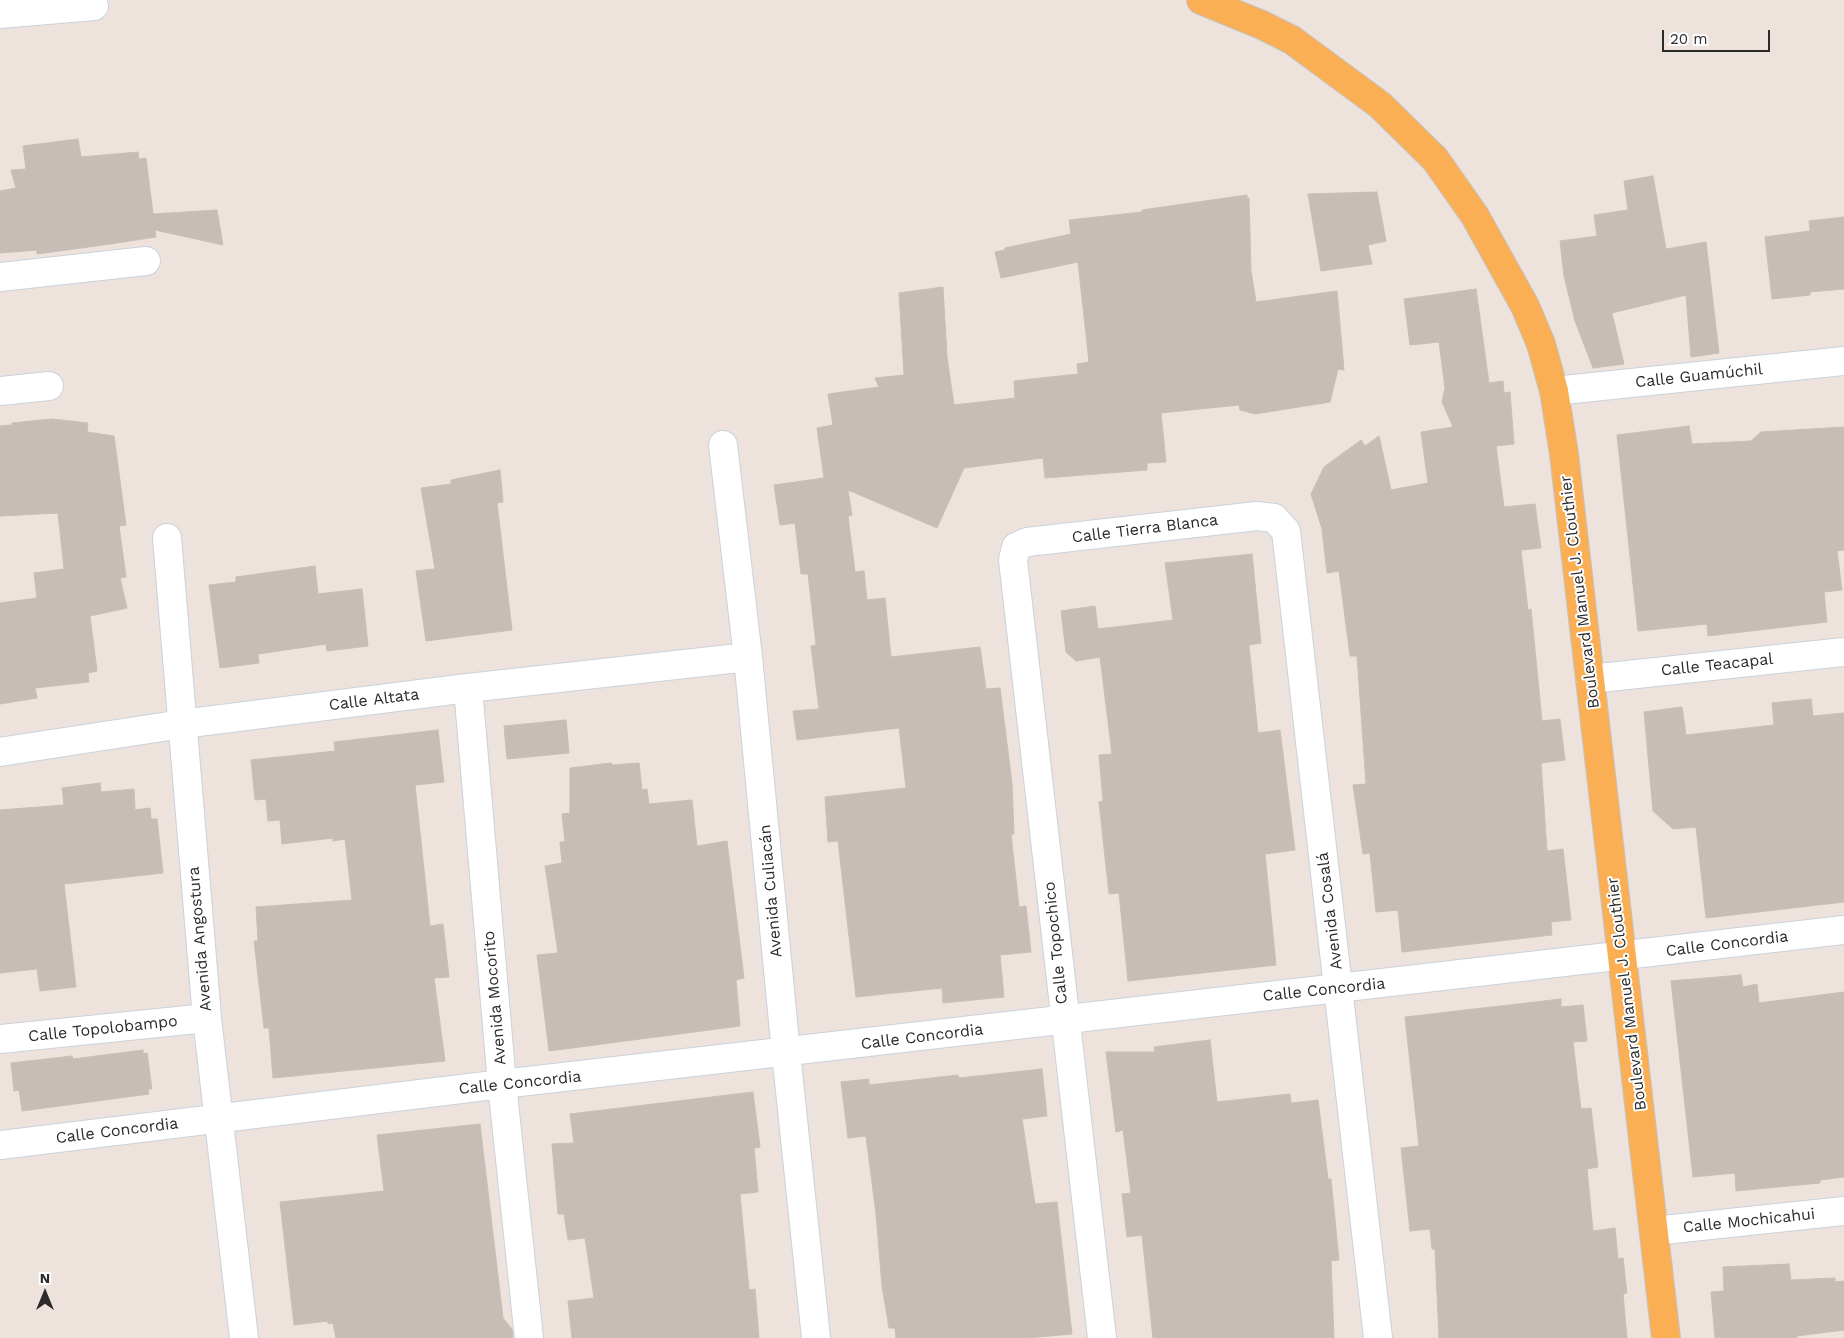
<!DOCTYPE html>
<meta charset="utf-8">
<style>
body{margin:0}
#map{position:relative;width:1844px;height:1338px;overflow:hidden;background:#ede2dc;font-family:"Work Sans",sans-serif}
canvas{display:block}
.north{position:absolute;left:20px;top:1268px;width:50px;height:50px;-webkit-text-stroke:4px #fff;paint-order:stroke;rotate:0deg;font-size:14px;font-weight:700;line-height:20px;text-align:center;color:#2b2b2b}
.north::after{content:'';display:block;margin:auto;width:18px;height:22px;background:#2b2b2b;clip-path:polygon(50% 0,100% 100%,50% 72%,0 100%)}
.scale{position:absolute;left:1662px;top:30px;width:108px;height:22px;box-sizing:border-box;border:2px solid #2b2b2b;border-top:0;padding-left:6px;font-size:15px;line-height:18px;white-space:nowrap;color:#2b2b2b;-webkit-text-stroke:4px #fff;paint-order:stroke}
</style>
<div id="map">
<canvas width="1844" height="1338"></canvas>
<div class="north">N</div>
<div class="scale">20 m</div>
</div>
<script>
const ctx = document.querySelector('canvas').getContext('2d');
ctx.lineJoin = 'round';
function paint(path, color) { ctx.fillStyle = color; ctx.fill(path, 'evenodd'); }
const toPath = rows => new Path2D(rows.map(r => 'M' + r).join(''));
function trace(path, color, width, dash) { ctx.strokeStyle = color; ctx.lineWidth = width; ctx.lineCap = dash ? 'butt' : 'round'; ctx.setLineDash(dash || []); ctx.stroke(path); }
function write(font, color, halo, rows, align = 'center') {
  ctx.font = font + ' "Work Sans",sans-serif'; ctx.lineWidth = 4; ctx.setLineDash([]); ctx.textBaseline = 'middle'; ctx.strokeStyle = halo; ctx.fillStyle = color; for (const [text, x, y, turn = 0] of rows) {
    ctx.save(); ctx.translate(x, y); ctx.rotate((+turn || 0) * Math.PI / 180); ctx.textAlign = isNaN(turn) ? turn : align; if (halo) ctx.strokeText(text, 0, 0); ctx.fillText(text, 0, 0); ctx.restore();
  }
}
const building = toPath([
 [78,139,81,157,138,152,139,159,146,158,153,214,217,210,223,245,155,230,156,237,103,245,37,254,37,250,0,253,0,191,16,188,11,170,26,169,23,146,78,139],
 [1653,176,1666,249,1706,242,1719,353,1691,357,1686,295,1612,313,1624,364,1593,368,1575,321,1564,276,1560,241,1597,236,1594,215,1628,210,1624,181,1653,176],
 [1377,192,1386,241,1368,245,1372,264,1321,271,1308,194,1377,192],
 [1247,195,1247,199,1249,198,1251,271,1256,302,1337,291,1344,370,1338,369,1330,402,1255,414,1240,410,1239,405,1161,413,1166,462,1147,463,1147,470,1045,478,1043,458,964,468,937,528,848,490,852,515,848,516,855,572,864,571,867,600,885,598,891,657,980,647,986,689,1000,688,1012,783,1014,834,1011,834,1019,907,1026,906,1031,952,1000,955,1004,997,943,1003,942,988,856,997,838,841,828,842,825,797,906,788,899,728,797,740,793,711,819,709,811,646,816,645,808,574,801,574,795,523,780,525,774,485,824,478,817,428,833,425,828,394,879,387,875,378,904,375,899,293,943,287,947,357,954,405,1015,398,1014,381,1078,374,1077,364,1089,362,1078,262,1001,278,995,252,1005,250,1005,248,1071,234,1069,220,1142,212,1142,210,1247,195],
 [1844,217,1844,289,1810,292,1810,295,1772,299,1765,237,1810,231,1809,221,1844,217],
 [1476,289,1489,383,1503,381,1504,393,1510,392,1514,444,1496,446,1504,507,1535,504,1541,548,1521,550,1528,610,1531,609,1542,721,1560,719,1565,760,1541,763,1547,851,1563,849,1571,920,1551,922,1552,935,1402,952,1398,910,1376,912,1370,853,1363,854,1353,785,1366,784,1357,656,1350,656,1339,571,1327,573,1322,529,1311,494,1324,467,1361,440,1365,446,1379,436,1391,490,1428,483,1421,432,1453,427,1442,402,1445,388,1439,342,1410,345,1404,299,1476,289],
 [52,419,88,423,87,432,114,436,126,525,119,526,126,577,120,578,127,608,90,616,97,671,88,673,89,682,35,688,37,698,0,704,0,603,37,598,34,573,64,569,58,513,0,516,0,426,12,425,12,423,52,419],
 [1689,426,1692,444,1751,441,1761,432,1844,427,1844,550,1837,551,1842,590,1824,592,1827,622,1708,636,1707,624,1638,631,1617,435,1689,426],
 [500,470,503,502,497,503,512,630,426,641,416,571,435,569,421,488,451,484,451,480,500,470],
 [1252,554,1261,643,1249,645,1258,733,1280,730,1295,850,1265,854,1276,965,1128,981,1119,893,1109,894,1099,802,1103,801,1099,755,1112,754,1100,657,1076,661,1066,652,1061,611,1095,606,1098,629,1173,620,1165,563,1252,554],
 [315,566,318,594,362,589,368,646,327,651,326,644,258,654,259,663,220,668,209,585,236,582,236,577,315,566],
 [1811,699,1813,716,1844,713,1844,902,1706,918,1696,827,1673,829,1653,811,1644,712,1682,707,1686,735,1774,725,1772,703,1811,699],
 [566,720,569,753,507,759,504,726,566,720],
 [438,730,444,782,415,785,430,926,443,924,449,977,434,978,445,1061,273,1078,269,1028,264,1028,254,941,258,941,256,907,352,900,345,839,333,841,333,838,282,844,280,820,268,821,266,799,255,800,251,760,335,751,334,742,438,730],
 [611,763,612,765,639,763,642,790,647,789,649,804,692,800,697,846,727,841,744,978,736,980,740,1026,549,1051,537,955,558,953,545,866,562,863,560,842,565,842,562,814,570,813,570,768,611,763],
 [100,783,101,792,134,789,135,810,150,808,151,819,157,819,163,873,64,884,76,987,40,991,37,969,0,973,0,810,64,805,62,788,100,783],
 [1741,975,1743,987,1757,984,1759,1003,1844,992,1844,1177,1820,1180,1820,1183,1736,1191,1735,1173,1693,1177,1671,981,1741,975],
 [1561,999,1561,1007,1583,1005,1587,1041,1573,1042,1581,1109,1591,1108,1598,1167,1587,1169,1593,1231,1615,1228,1618,1259,1623,1258,1627,1293,1623,1294,1627,1338,1439,1338,1435,1249,1432,1249,1430,1229,1410,1231,1401,1148,1419,1146,1405,1017,1561,999],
 [1210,1040,1217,1102,1290,1094,1291,1103,1318,1100,1328,1179,1331,1179,1339,1260,1331,1261,1334,1338,1153,1338,1142,1235,1127,1237,1122,1194,1131,1193,1123,1130,1116,1132,1106,1052,1155,1052,1154,1047,1210,1040],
 [143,1050,143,1054,147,1053,152,1089,148,1089,149,1094,22,1111,19,1090,14,1091,11,1063,72,1056,73,1059,143,1050],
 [1042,1069,1047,1116,1022,1119,1035,1204,1057,1202,1072,1334,1027,1338,896,1338,895,1328,889,1328,882,1286,876,1214,866,1136,848,1138,841,1082,869,1079,869,1085,958,1075,959,1078,1042,1069],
 [753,1092,760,1147,754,1148,758,1192,740,1194,749,1290,755,1289,759,1338,572,1338,568,1301,594,1298,585,1238,568,1240,564,1214,558,1214,552,1144,574,1143,570,1114,753,1092],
 [480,1124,503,1318,512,1329,513,1338,336,1338,333,1323,328,1324,328,1321,294,1325,280,1202,384,1191,377,1135,480,1124],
 [1789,1264,1791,1280,1835,1278,1835,1282,1844,1281,1844,1330,1797,1336,1797,1338,1715,1338,1711,1292,1724,1291,1723,1267,1789,1264]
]);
const street = toPath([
 [0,14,94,6],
 [0,277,146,261],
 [0,391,49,386],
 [1554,391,1844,361],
 [723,445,748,657,786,1053,816,1338],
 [167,538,207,1018,244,1338],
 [1590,679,1844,652],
 [468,688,502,1084,529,1338],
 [0,752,182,724,468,688,748,657],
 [0,1039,207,1018],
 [0,1145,502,1084,1844,930],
 [1654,1231,1844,1211],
 [1102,1338,1013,560,1016,547,1027,542,1257,516,1274,518,1286,531,1378,1338]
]);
const primary = toPath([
 [1201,0,1262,25,1292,40,1380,105,1435,159,1475,216,1525,306,1541,344,1554,391,1564,454,1666,1338]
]);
const streetNames = [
 ["Calle Guamúchil",1699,376,-6],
 ["Calle Tierra Blanca",1145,529,-7],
 ["Boulevard Manuel J. Clouthier",1580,592,-97],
 ["Calle Teacapal",1717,665,-6],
 ["Calle Altata",374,700,-7],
 ["Avenida Culiacán",771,891,-95],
 ["Avenida Cosalá",1330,911,-97],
 ["Avenida Angostura",200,939,-95],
 ["Calle Topochico",1056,943,-96],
 ["Calle Concordia",1727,944,-7],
 ["Calle Concordia",1324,990,-6],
 ["Boulevard Manuel J. Clouthier",1627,994,-97],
 ["Avenida Mocorito",495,998,-95],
 ["Calle Topolobampo",103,1029,-6],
 ["Calle Concordia",922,1037,-7],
 ["Calle Concordia",520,1083,-6],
 ["Calle Concordia",117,1131,-7],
 ["Calle Mochicahui",1749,1221,-6]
];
paint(building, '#c6bdb7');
trace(building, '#c9beb5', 1);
trace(street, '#cad2dd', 30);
trace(primary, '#c4c4c4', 30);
trace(street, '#fff', 28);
trace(primary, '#faaf55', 28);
write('16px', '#2b2b2b', '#fff', streetNames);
</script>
